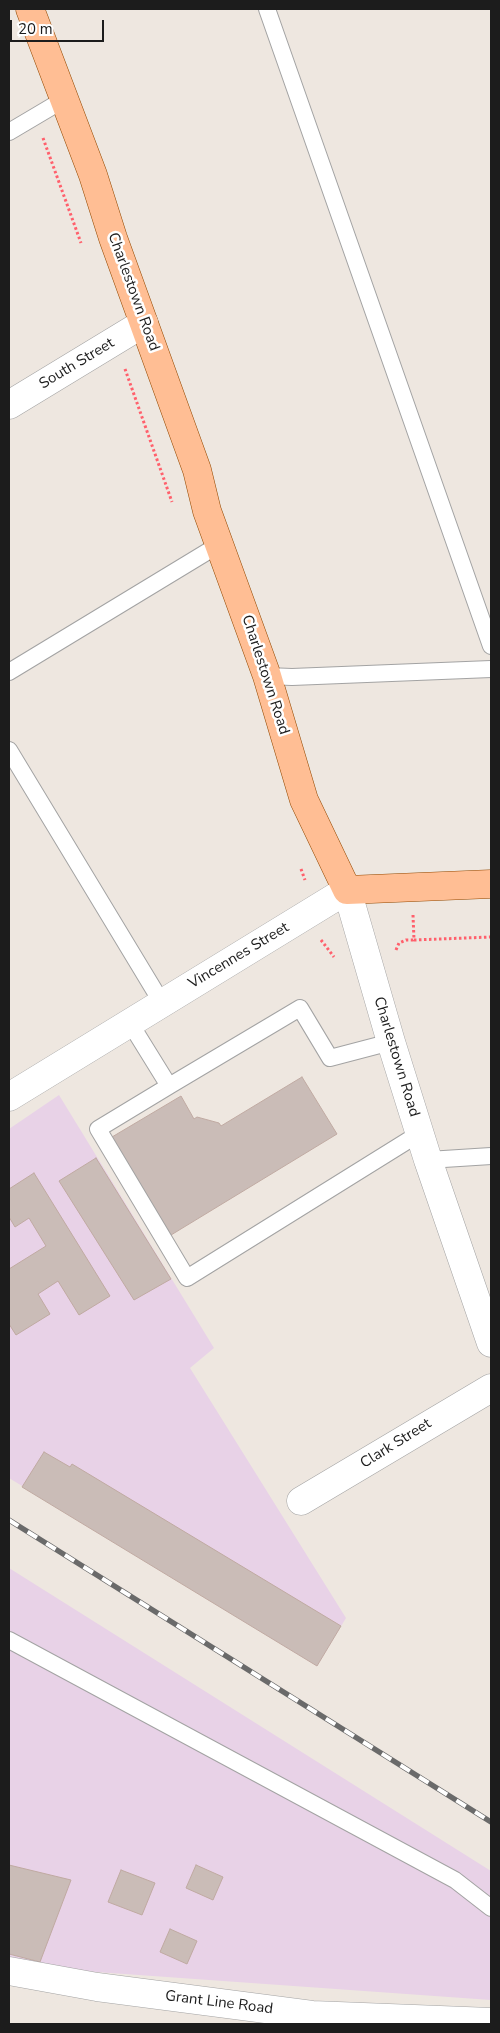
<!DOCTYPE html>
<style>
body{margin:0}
#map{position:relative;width:500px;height:2033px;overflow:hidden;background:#eee7e0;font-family:"Nunito Sans",sans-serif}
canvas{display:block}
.frame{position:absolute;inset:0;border:10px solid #1c1c1c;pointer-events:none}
.scale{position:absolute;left:10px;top:20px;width:94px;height:22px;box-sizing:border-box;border:2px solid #1c1c1c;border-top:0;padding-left:6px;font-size:15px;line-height:18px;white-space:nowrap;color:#1c1c1c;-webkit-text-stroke:4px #fff;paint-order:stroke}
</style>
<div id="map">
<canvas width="500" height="2033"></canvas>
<div class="frame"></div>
<div class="scale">20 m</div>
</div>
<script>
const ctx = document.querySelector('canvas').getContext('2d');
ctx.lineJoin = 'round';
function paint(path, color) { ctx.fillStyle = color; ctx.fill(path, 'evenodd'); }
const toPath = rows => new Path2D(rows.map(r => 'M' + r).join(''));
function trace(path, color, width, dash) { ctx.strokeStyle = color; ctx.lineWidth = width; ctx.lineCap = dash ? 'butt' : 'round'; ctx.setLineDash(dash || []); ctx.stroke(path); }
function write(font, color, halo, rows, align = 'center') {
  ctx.font = font + ' "Nunito Sans",sans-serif'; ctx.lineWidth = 5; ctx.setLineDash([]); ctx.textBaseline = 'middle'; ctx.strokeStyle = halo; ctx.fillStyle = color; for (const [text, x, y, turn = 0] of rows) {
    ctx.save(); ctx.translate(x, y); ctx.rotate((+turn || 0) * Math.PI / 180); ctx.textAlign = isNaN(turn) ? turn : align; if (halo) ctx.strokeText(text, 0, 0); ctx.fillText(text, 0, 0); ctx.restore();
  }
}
const industrial = toPath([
 [59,1095,214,1348,190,1368,346,1618,317,1666,9,1478,9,1129],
 [9,1568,491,1871,491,2000,54,1969,9,1958]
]);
const building = toPath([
 [302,1077,337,1134,171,1235,112,1137,181,1096,194,1119,197,1117,219,1123,221,1126,302,1077],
 [96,1158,171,1279,134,1300,59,1181,96,1158],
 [34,1173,110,1296,79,1315,58,1281,38,1294,50,1314,16,1335,9,1324,9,1269,46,1246,29,1218,15,1227,9,1217,9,1189,34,1173],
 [44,1452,70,1467,72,1464,341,1626,317,1666,22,1487,44,1452],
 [9,1865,71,1880,40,1962,9,1954,9,1865],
 [196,1865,223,1877,213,1900,186,1888,196,1865],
 [121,1870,155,1883,142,1915,108,1902,121,1870],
 [170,1929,197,1941,187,1964,160,1952,170,1929]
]);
const path = toPath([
 [43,138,81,243],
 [125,369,172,502],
 [301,869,305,880],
 [413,915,414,940,491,937],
 [321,940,334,957],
 [396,950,399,943,406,940,414,940]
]);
const service = toPath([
 [267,9,491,646],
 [9,132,63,100],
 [9,672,220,544],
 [267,676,292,677,491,669],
 [9,750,162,1003],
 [130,1023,169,1086,300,1008,330,1058,391,1042],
 [169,1086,98,1129,187,1278,420,1133],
 [428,1160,491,1156],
 [9,1640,455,1880,491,1908]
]);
const minor = toPath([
 [9,405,144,323],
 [301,1501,491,1388]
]);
const tertiary = toPath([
 [9,1097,347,890,391,1042,428,1160,491,1343],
 [9,1971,97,1987,312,2015,491,2022]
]);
const primary = toPath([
 [30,9,93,175,113,238,197,470,207,511,267,676,304,800,347,890,491,884]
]);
const rail = toPath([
 [9,1520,491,1822]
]);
const streetNames = [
 ["Charlestown Road",133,292,70],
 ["South Street",77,364,-31],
 ["Charlestown Road",265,675,72],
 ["Vincennes Street",239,956,-31],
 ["Charlestown Road",396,1057,73],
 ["Clark Street",396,1444,-32],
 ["Grant Line Road",219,2003,7]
];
paint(industrial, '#e8d2e7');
paint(building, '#cabcb7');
trace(building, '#c0aaa2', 1);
trace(service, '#a3a3a3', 18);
trace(minor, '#a3a3a3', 29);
trace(tertiary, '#a3a3a3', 29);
trace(primary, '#934900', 29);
trace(path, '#ff606c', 3, [2.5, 2.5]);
trace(service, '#fff', 16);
trace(minor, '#fff', 28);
trace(tertiary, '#fff', 28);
trace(primary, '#ffbe94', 28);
trace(rail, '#6a6a6a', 5.5);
trace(rail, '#fff', 4, [11]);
write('15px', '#1c1c1c', '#fff', streetNames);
</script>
